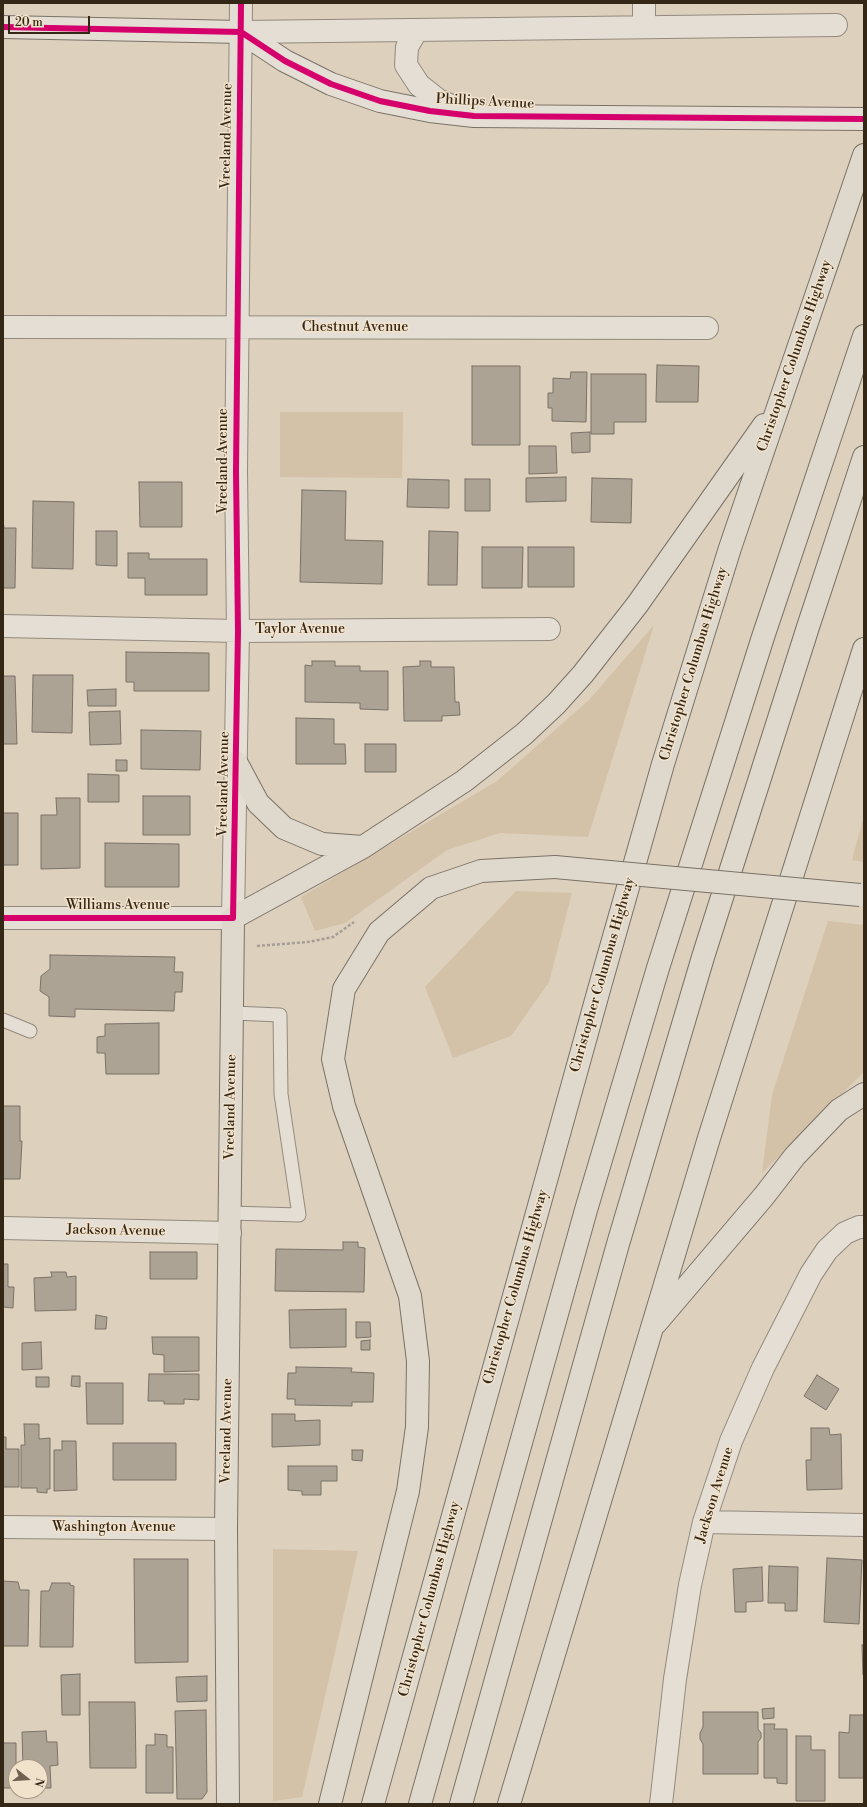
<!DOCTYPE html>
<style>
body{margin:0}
#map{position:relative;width:867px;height:1807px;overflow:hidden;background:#ddd0bd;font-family:"Libre Bodoni",serif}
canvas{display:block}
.frame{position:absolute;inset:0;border:4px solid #352716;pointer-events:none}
.north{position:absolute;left:8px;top:1759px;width:40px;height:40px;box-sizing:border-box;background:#f1e2cc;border:1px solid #a69783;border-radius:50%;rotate:107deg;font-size:11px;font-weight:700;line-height:16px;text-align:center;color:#352716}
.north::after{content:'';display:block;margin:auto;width:14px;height:18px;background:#706250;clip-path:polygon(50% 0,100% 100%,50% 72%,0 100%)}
.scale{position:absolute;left:8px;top:16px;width:82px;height:18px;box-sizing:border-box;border:2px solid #352716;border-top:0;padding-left:5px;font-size:12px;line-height:14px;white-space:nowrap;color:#352716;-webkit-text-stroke:3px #f1e2cc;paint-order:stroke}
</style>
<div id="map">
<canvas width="867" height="1807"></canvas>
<div class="frame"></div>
<div class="north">N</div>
<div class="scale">20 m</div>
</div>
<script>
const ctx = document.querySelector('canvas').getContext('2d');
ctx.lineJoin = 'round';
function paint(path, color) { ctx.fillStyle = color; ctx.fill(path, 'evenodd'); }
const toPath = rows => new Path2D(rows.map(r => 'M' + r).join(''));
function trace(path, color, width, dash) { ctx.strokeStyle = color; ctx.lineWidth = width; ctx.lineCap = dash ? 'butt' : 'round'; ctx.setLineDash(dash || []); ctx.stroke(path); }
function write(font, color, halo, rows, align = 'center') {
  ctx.font = font + ' "Libre Bodoni",serif'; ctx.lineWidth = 3; ctx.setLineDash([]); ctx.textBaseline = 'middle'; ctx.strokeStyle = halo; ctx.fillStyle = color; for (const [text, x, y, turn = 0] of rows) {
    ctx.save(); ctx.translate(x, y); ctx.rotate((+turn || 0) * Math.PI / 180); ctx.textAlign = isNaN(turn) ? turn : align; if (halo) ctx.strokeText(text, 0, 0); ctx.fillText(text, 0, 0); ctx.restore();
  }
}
const green = toPath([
 [280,412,403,412,402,478,280,477],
 [654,625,588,837,500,833,447,850,345,923,315,931,301,897,497,781,589,700],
 [864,816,864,862,852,860],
 [516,891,572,893,549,982,511,1036,453,1058,425,987],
 [828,921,864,925,864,1072,762,1173,772,1095],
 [273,1549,358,1551,302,1797,273,1801]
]);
const building = toPath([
 [657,365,699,366,698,402,656,402,657,365],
 [472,366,520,366,520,445,472,445,472,366],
 [571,372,587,372,586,422,552,421,552,408,548,408,548,393,553,393,553,378,570,379,571,372],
 [591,374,646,374,646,422,614,422,614,434,591,434,591,374],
 [590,432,590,452,572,453,571,433,590,432],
 [529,446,556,446,557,473,529,474,529,446],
 [566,477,566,501,526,502,526,478,566,477],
 [592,478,632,479,631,523,591,522,592,478],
 [408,479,449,480,449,508,407,507,408,479],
 [465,479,490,479,490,511,465,511,465,479],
 [139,482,182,482,182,527,140,527,139,482],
 [302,490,346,491,345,540,383,541,382,584,300,582,302,490],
 [33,501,74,502,73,569,32,568,33,501],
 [3,519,4,528,16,528,15,588,3,588,3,519],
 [96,531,117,531,117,566,96,565,96,531],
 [429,531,458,532,457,585,428,585,429,531],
 [482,547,523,547,522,588,482,588,482,547],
 [528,547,574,547,574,587,528,587,528,547],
 [128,553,149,553,149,559,207,559,207,595,145,595,145,578,128,578,128,553],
 [126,652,209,653,209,691,134,691,134,682,126,682,126,652],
 [312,661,335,661,335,666,360,666,360,671,388,671,388,710,360,709,360,703,305,702,305,665,312,666,312,661],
 [420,661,431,661,431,667,454,667,455,702,459,702,460,715,442,716,442,721,404,721,403,667,420,666,420,661],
 [33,675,73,675,72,733,32,732,33,675],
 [3,676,15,676,17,744,3,744,3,676],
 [116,689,116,706,88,706,87,690,116,689],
 [120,711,121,744,90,745,89,712,120,711],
 [296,718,334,719,334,744,345,744,346,764,296,764,296,718],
 [141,730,201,731,200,770,141,769,141,730],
 [365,744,396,744,396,772,365,772,365,744],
 [116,760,127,760,127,771,116,771,116,760],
 [88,774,119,775,119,802,88,802,88,774],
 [143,796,190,796,190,835,143,835,143,796],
 [56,798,80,798,80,868,41,869,41,815,57,815,56,798],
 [3,813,18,813,18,865,3,865,3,813],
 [105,843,179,844,179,887,105,887,105,843],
 [50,955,175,957,174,972,183,972,182,992,175,992,174,1011,75,1009,75,1017,49,1016,49,997,40,991,41,976,50,969,50,955],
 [159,1023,159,1074,106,1074,105,1053,97,1053,97,1037,105,1036,105,1024,159,1023],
 [3,1106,20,1106,20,1141,22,1141,20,1179,3,1179,3,1106],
 [343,1242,358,1242,358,1247,365,1248,364,1292,275,1291,276,1249,343,1250,343,1242],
 [150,1252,197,1252,197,1279,150,1279,150,1252],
 [3,1264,8,1264,8,1287,14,1287,13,1308,3,1307,3,1264],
 [51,1272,66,1272,67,1277,76,1276,76,1310,35,1311,34,1278,52,1277,51,1272],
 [346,1309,346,1347,290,1348,289,1310,346,1309],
 [96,1315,107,1317,106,1329,95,1329,96,1315],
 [356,1322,370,1322,371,1337,356,1338,356,1322],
 [152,1337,199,1337,199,1371,164,1372,164,1355,153,1354,152,1337],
 [370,1340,370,1350,361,1350,361,1341,370,1340],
 [41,1342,42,1369,22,1370,22,1343,41,1342],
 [296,1367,352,1368,351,1372,374,1373,373,1402,352,1402,352,1406,295,1405,295,1399,287,1399,288,1373,296,1373,296,1367],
 [149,1374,199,1374,199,1400,184,1399,184,1404,164,1404,164,1401,148,1401,149,1374],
 [817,1375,839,1389,826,1410,804,1396,817,1375],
 [72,1376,80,1376,80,1387,71,1386,72,1376],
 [36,1377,49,1377,49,1387,36,1387,36,1377],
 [86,1383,123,1383,123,1424,87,1424,86,1383],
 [272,1414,295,1414,295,1421,320,1420,320,1445,272,1447,272,1414],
 [24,1424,39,1424,39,1439,50,1438,50,1489,47,1489,47,1493,37,1492,37,1488,21,1488,21,1445,25,1445,24,1424],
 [811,1428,829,1428,830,1435,841,1434,842,1489,807,1490,806,1460,811,1460,811,1428],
 [3,1437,6,1437,6,1449,19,1449,19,1487,3,1487,3,1437],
 [62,1441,76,1441,77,1490,54,1491,54,1450,62,1450,62,1441],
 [113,1443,176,1443,176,1480,113,1480,113,1443],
 [352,1450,363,1450,362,1461,352,1460,352,1450],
 [288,1466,337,1466,337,1481,321,1481,321,1495,302,1495,302,1491,288,1490,288,1466],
 [827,1558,862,1560,859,1624,824,1622,827,1558],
 [134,1559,188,1559,188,1662,135,1663,134,1559],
 [769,1566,798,1567,797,1611,785,1611,785,1603,768,1603,769,1566],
 [762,1567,763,1601,746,1602,746,1612,735,1612,733,1569,762,1567],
 [3,1581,18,1582,20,1590,29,1590,28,1646,3,1646,3,1581],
 [52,1583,70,1583,70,1585,74,1586,73,1647,40,1647,41,1591,49,1591,52,1583],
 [862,1645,864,1645,864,1675,863,1675,862,1645],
 [80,1674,80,1715,62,1715,61,1675,80,1674],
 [207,1676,207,1701,177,1702,176,1677,207,1676],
 [89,1702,135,1702,136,1768,90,1768,89,1702],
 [774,1708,774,1718,763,1719,762,1709,774,1708],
 [206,1710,207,1792,202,1799,177,1799,175,1711,206,1710],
 [703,1712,758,1712,758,1729,761,1733,761,1738,758,1742,758,1774,703,1774,703,1744,700,1739,700,1733,703,1727,703,1712],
 [850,1715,864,1715,864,1778,839,1778,839,1732,849,1733,850,1715],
 [764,1724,775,1724,774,1729,787,1729,787,1784,777,1783,777,1778,764,1778,764,1724],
 [46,1731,47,1742,57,1742,58,1765,50,1766,51,1788,40,1788,40,1767,23,1767,22,1732,46,1731],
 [155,1734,167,1735,167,1747,173,1747,173,1793,146,1793,146,1745,155,1745,155,1734],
 [796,1736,811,1736,811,1750,825,1750,825,1801,796,1801,796,1736],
 [3,1743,16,1743,16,1788,3,1788,3,1743]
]);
const path = toPath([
 [257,946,308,942,333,937,354,922]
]);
const lane = toPath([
 [3,1020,30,1031],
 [230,1213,299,1215,281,1094,280,1015,233,1013]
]);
const street = toPath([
 [644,3,644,27],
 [417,30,407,47,406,65,419,85,438,100,468,113],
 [241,32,836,25],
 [3,327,707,328],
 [3,626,238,631,549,629],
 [3,918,233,918,238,631,236,471,241,3],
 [3,1228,230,1233],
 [704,1522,864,1525],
 [3,1527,226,1529],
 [661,1804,675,1679,690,1585,704,1522,731,1441,763,1368,811,1274,827,1250,845,1233,859,1227,864,1227]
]);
const secondary = toPath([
 [3,27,241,32,285,61,331,84,380,101,430,111,474,116,864,119]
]);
const primary = toPath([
 [228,1804,226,1529,233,918]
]);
const highway = toPath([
 [236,762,258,803,284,828,322,844,363,847],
 [233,918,363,847,464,781,524,734,556,704,583,674,637,605,764,425],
 [656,1323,764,1196,795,1156,839,1110,864,1094],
 [330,1804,408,1491,417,1427,418,1361,410,1296,344,1106,333,1059,344,989,379,932,431,888,481,871,555,867],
 [373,1804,600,986,663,764,730,548,864,155],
 [420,1804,586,1210,658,968,763,637,864,336],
 [461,1804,618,1244,703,957,808,627,864,457],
 [509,1804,709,1138,864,649]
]);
const highwayBridge = toPath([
 [555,867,860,895]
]);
const cycleway = toPath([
 [3,27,241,32,285,61,331,84,380,101,430,111,474,116,864,119],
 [3,918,233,918,238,631,236,471,241,3]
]);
const streetNames = [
 ["Phillips Avenue",485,102,3],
 ["Vreeland Avenue",227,136,-89],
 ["Chestnut Avenue",355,328],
 ["Christopher Columbus Highway",795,356,-71],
 ["Vreeland Avenue",224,461,-90],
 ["Taylor Avenue",300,630],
 ["Christopher Columbus Highway",694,664,-73],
 ["Vreeland Avenue",224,784,-89],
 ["Williams Avenue",118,906],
 ["Christopher Columbus Highway",603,975,-74],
 ["Vreeland Avenue",231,1107,-89],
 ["Jackson Avenue",116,1231,1],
 ["Christopher Columbus Highway",516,1287,-74],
 ["Vreeland Avenue",227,1431,-89],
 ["Jackson Avenue",715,1495,-73],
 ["Washington Avenue",114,1528],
 ["Christopher Columbus Highway",430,1599,-75]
];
paint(green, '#d3c1a8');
paint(building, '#aca395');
trace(building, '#7b7267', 1);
trace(lane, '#938a7d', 15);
trace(street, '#938a7d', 24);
trace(secondary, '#7b7267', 24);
trace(primary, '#7b7267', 24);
trace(highway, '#7b7267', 24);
trace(path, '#a59e95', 2.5, [3, 2]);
trace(lane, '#e4ded4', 13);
trace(street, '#e4ded4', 22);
trace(secondary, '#e4ded4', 22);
trace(primary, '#dfd8cd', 22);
trace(highway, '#dfd8cd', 22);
trace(highwayBridge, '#7b7267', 24, []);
trace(highwayBridge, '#dfd8cd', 22);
trace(cycleway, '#d6006c', 6);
write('14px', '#352716', '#f1e2cc', streetNames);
</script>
